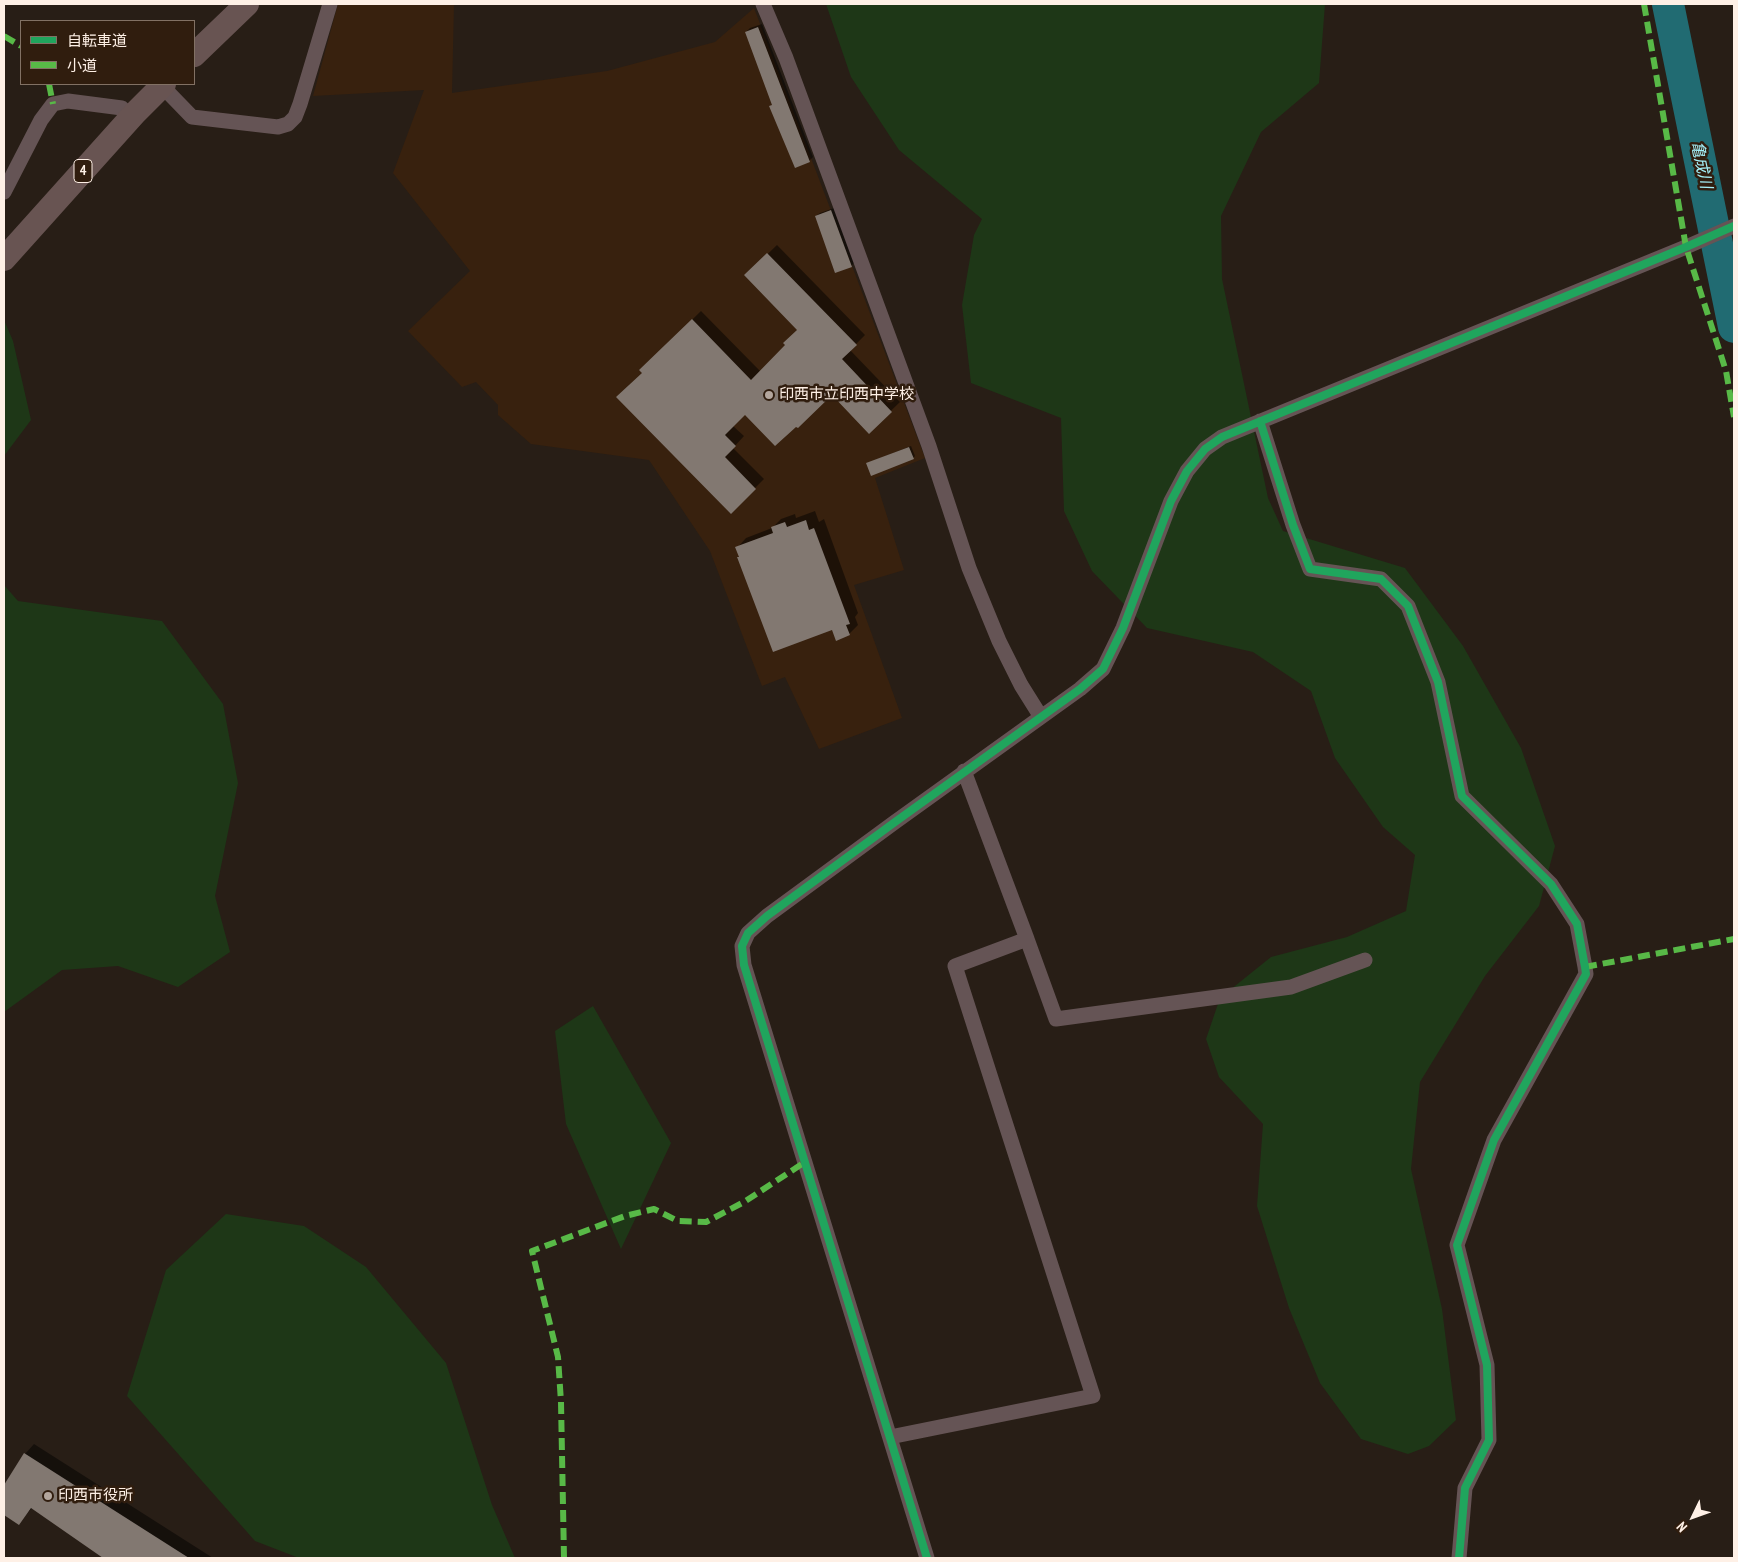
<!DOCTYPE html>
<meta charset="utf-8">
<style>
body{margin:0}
#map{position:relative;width:1738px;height:1562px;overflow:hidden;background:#281e16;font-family:"PT Sans Narrow","Noto Sans JP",sans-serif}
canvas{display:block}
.frame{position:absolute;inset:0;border:5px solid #fef0e6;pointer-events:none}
.legend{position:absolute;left:20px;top:20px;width:175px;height:65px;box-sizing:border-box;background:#301d0e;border:1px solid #827164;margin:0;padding:6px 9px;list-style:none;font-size:15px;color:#fef0e6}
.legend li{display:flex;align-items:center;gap:10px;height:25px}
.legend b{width:25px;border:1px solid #827164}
.north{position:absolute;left:1668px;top:1492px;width:50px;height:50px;-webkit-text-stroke:4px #301d0e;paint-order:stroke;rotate:228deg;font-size:14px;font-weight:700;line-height:20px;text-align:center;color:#fef0e6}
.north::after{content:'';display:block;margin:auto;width:18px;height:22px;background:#fef0e6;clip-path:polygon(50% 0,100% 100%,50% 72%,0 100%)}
</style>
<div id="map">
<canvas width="1738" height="1562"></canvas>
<div class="frame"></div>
<ul class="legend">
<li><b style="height:6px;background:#20a55d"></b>自転車道</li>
<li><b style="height:6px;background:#58b947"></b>小道</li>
</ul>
<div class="north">N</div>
</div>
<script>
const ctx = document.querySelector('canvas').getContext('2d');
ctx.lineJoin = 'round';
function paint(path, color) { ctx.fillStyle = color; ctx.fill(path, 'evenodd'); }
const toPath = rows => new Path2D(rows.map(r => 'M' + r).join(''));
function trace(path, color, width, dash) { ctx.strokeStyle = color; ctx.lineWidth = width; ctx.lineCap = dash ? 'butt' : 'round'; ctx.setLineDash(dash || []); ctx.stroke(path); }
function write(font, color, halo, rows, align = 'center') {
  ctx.font = font + ' "PT Sans Narrow","Noto Sans JP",sans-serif'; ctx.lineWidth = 5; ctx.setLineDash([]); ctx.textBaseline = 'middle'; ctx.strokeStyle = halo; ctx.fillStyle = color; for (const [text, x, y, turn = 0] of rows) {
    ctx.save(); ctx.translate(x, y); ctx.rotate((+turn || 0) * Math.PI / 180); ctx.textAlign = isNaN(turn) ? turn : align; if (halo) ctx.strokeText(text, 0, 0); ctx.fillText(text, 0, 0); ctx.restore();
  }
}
const built = toPath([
 [338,4,454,4,452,93,607,71,715,42,754,8,925,458,875,478,904,570,854,585,902,718,819,749,785,677,762,686,710,551,649,460,531,444,498,415,498,405,476,382,462,387,408,331,470,271,393,173,424,90,313,96]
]);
const green = toPath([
 [826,4,1325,4,1319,83,1261,132,1221,216,1222,279,1268,498,1283,531,1405,568,1463,646,1521,748,1555,846,1539,906,1485,976,1420,1082,1411,1169,1442,1309,1456,1420,1429,1446,1408,1454,1361,1439,1320,1383,1289,1308,1257,1206,1263,1124,1219,1077,1206,1039,1220,998,1271,957,1347,937,1406,911,1415,855,1383,827,1335,758,1311,691,1253,652,1147,628,1092,571,1064,511,1061,418,971,383,962,305,974,235,982,219,899,150,851,77],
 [4,320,13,341,31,420,4,456],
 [4,585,18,601,162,621,223,704,238,783,215,896,230,952,178,987,118,966,62,970,4,1012],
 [593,1006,671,1143,621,1249,566,1124,555,1031],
 [226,1214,304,1226,366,1267,446,1363,492,1505,515,1558,299,1558,255,1541,127,1396,166,1270]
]);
const shadow = toPath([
 [762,24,813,157,809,161,771,106,773,104,746,32,750,28],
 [834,208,855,262,851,266,816,216,820,213],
 [777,245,865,335,850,350,900,402,869,432,832,394,746,413,733,426,744,436,733,448,764,479,731,512,641,370,701,311,761,372,787,345,799,330,746,275],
 [911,446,915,456,913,458,868,463],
 [815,511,819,522,824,519,858,613,855,617,858,625,849,634,832,629,738,557,740,556,737,548,746,538,772,528,781,519,795,514,796,518],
 [34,1444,213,1558,106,1558,32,1508,19,1523,4,1513,4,1487,25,1454]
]);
const river = toPath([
 [1668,4,1734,327]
]);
const building = toPath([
 [758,27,810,162,795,168,769,106,772,105,745,32],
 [831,210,852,267,835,273,815,216],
 [767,253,857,345,842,359,892,412,869,434,832,395,798,428,796,427,775,446,745,415,725,435,736,446,725,457,756,489,731,514,616,397,642,373,639,370,692,319,751,380,785,345,783,343,797,330,744,275],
 [909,447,914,459,871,476,866,463],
 [806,520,809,530,814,528,850,624,846,625,850,635,836,641,832,630,773,652,737,557,739,557,735,547,773,533,771,527,785,522,787,527],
 [24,1453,189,1558,103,1558,31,1508,19,1525,4,1515,4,1485]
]);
const minor = toPath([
 [763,4,786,58,929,446,969,568,999,641,1021,685,1041,717],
 [162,86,192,117,278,127,288,124,295,117,300,104,330,4],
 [4,192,41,120,53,104,68,101,122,108],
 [1260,421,1293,525,1310,569,1381,579,1408,606,1438,682,1462,796,1551,884,1577,924,1585,967,1586,974,1494,1140,1457,1245,1487,1365,1489,1440,1465,1488,1459,1558],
 [1027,939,1056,1019,1291,987,1365,960],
 [890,1437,1093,1396,955,966,1027,939,964,771],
 [927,1558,744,965,742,946,748,933,767,916,895,822,1080,689,1103,669,1123,628,1171,501,1187,471,1205,449,1222,437,1686,247,1734,226]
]);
const primary = toPath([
 [194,55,247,4],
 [4,259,135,113,164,84]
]);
const quiet = toPath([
 [1644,4,1686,247,1726,371,1734,417],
 [4,36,21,46],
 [49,84,53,104],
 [1585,967,1734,939],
 [564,1558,561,1402,558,1357,532,1251,625,1216,654,1209,678,1221,706,1222,744,1202,805,1162]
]);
const cycleway = toPath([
 [1260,421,1293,525,1310,569,1381,579,1408,606,1438,682,1462,796,1551,884,1577,924,1585,967,1586,974,1494,1140,1457,1245,1487,1365,1489,1440,1465,1488,1459,1558],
 [927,1558,744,965,742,946,748,933,767,916,895,822,1080,689,1103,669,1123,628,1171,501,1187,471,1205,449,1222,437,1686,247,1734,226]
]);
const markers = [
 [769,395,5,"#b3a69d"],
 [48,1496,5,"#b3a69d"]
];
const shields = [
 [83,171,18]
];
const shieldNames = [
 ["4",83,171]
];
const poiNames = [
 ["印西市立印西中学校",779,395],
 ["印西市役所",58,1496]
];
const waterNames = [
 ["亀成川",1701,165,78]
];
paint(built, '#38210e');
paint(green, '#1e3717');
paint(shadow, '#0007');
trace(river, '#216b72', 32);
paint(building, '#827871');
trace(minor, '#655455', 15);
trace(primary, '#685452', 24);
trace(quiet, '#58b947', 6, [12, 6]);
trace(cycleway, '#20a55d', 8);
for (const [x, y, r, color] of markers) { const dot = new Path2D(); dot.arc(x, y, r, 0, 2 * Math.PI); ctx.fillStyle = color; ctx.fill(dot); trace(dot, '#301d0e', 2); }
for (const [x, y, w] of shields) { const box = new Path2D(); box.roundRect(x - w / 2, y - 11.5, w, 23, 4); ctx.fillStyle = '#301d0e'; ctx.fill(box); trace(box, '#fef0e6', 1); }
write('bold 14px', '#fef0e6', null, shieldNames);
write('15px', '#fef0e6', '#301d0e', poiNames, 'left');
write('italic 16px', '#a4f0f8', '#301d0e', waterNames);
</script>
